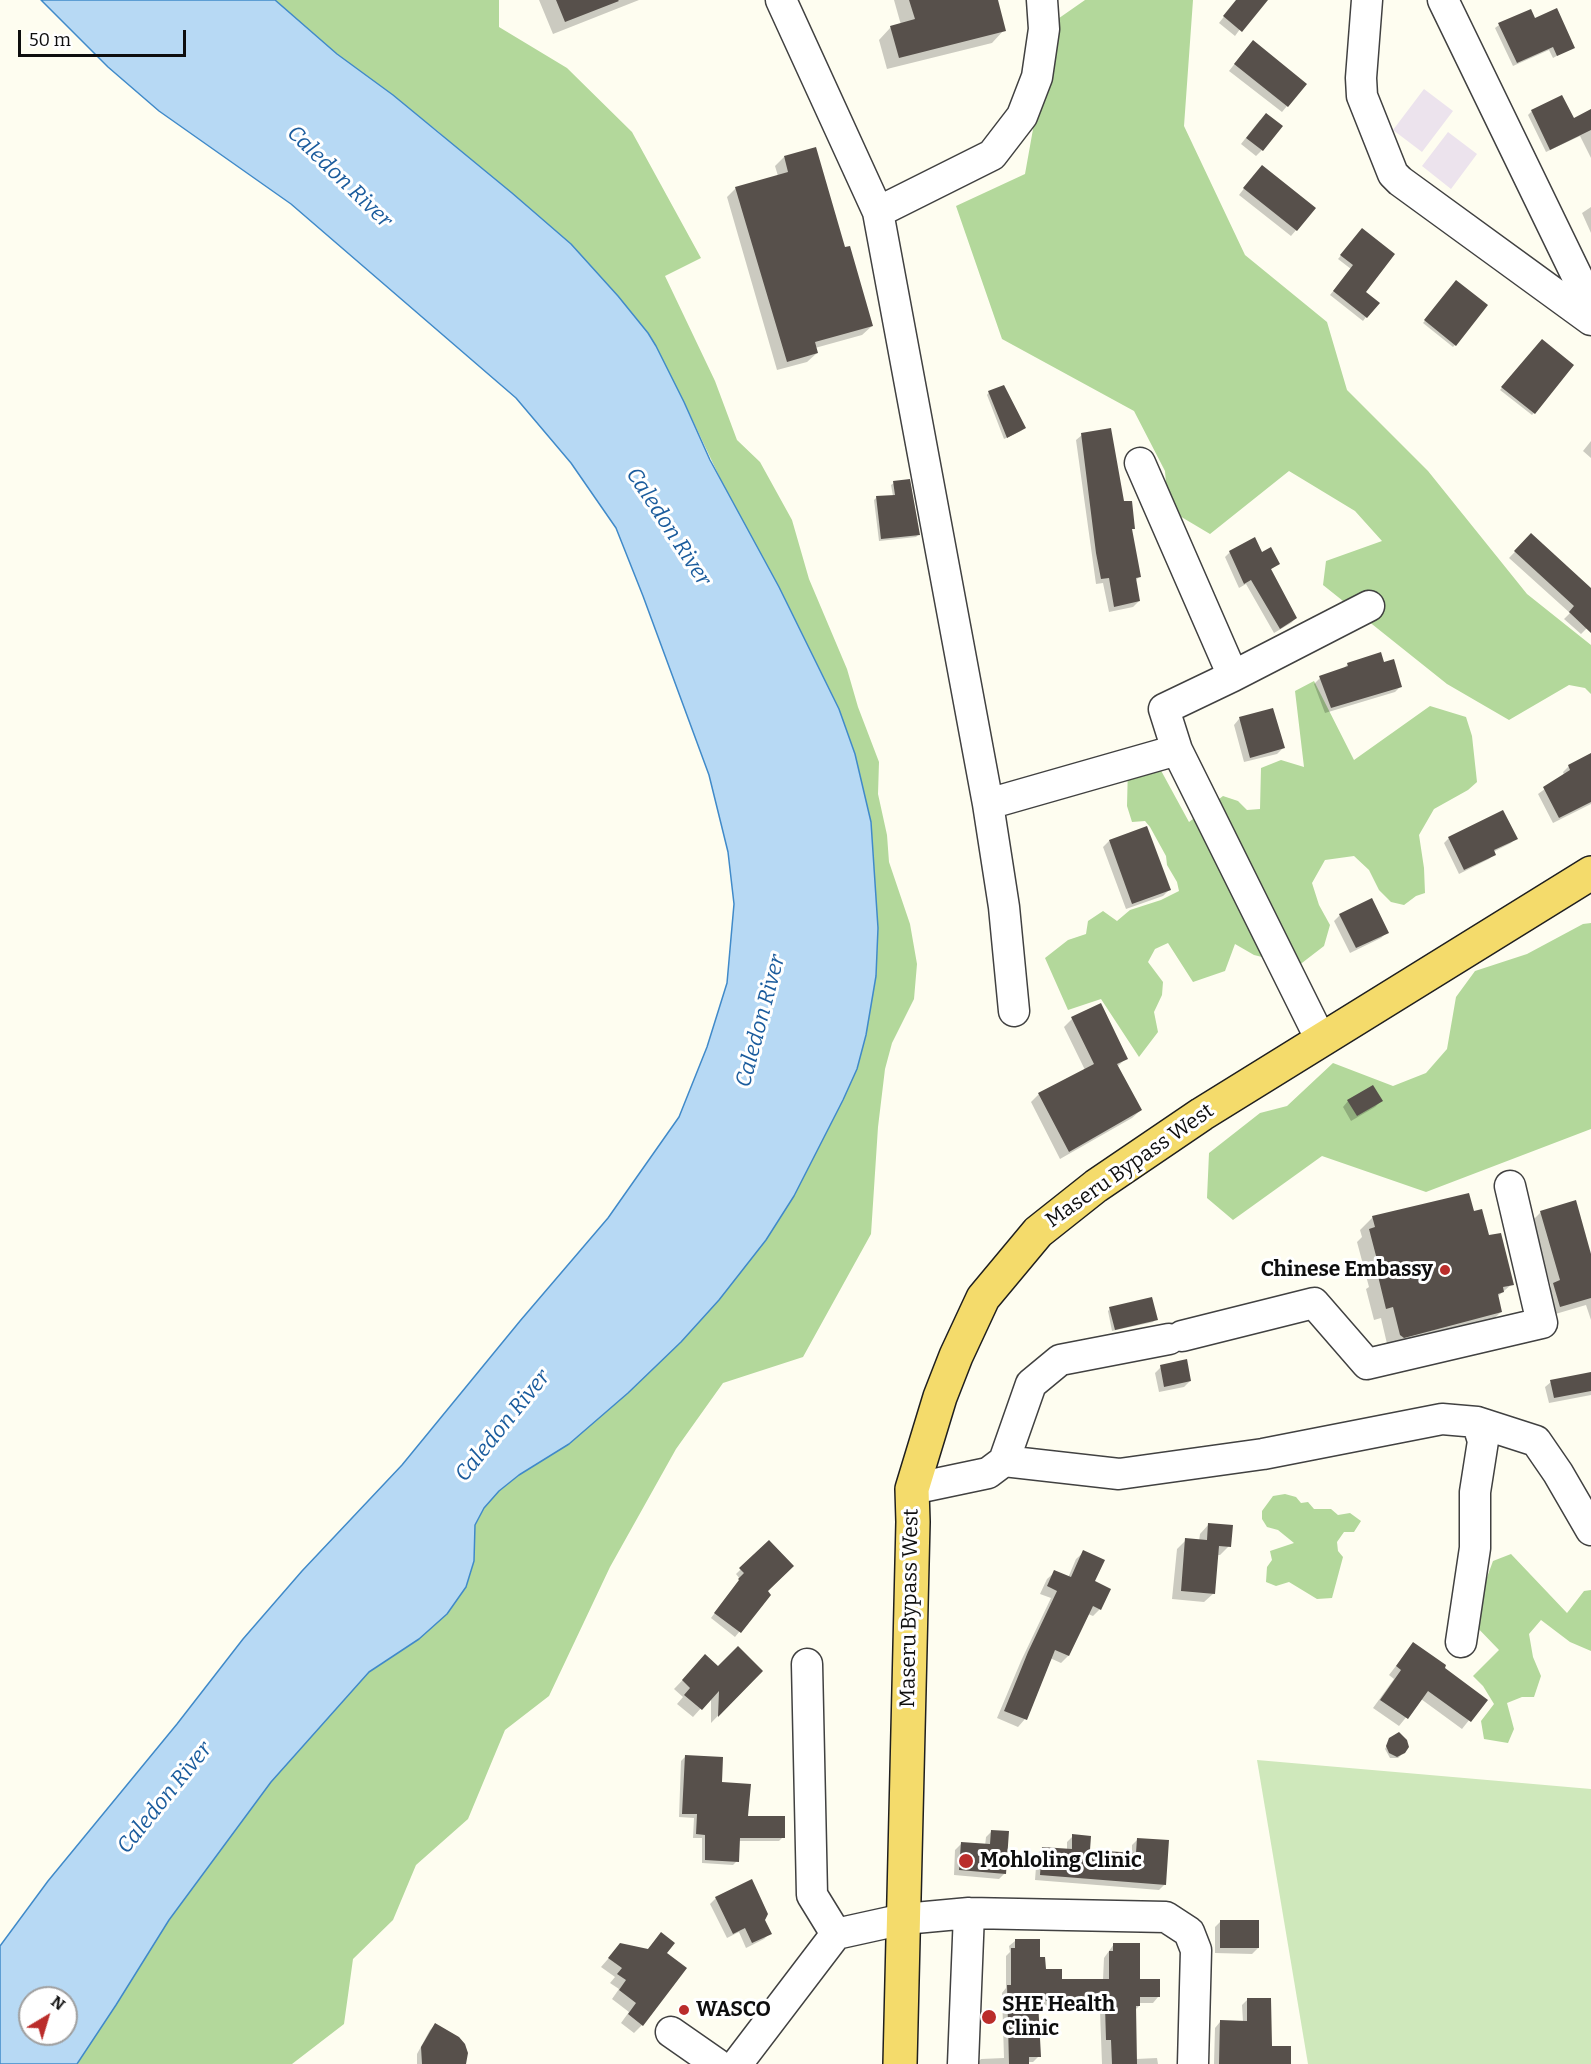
<!DOCTYPE html>
<style>
body{margin:0}
#map{position:relative;width:1591px;height:2064px;overflow:hidden;background:#fefdf0;font-family:Bitter,serif}
canvas{display:block}
.north{position:absolute;left:18px;top:1986px;width:60px;height:60px;box-sizing:border-box;background:#fff;border:2px solid #9f9f9f;border-radius:50%;rotate:38deg;font-size:16px;font-weight:700;line-height:24px;text-align:center;color:#0e0e0e}
.north::after{content:'';display:block;margin:auto;width:21px;height:27px;background:#ba2d2b;clip-path:polygon(50% 0,100% 100%,50% 72%,0 100%)}
.scale{position:absolute;left:18px;top:30px;width:168px;height:27px;box-sizing:border-box;border:3px solid #0e0e0e;border-top:0;padding-left:8px;font-size:18px;line-height:21px;white-space:nowrap;color:#0e0e0e;-webkit-text-stroke:4px #fff;paint-order:stroke}
</style>
<div id="map">
<canvas width="1591" height="2064"></canvas>
<div class="north">N</div>
<div class="scale">50 m</div>
</div>
<script>
const ctx = document.querySelector('canvas').getContext('2d');
ctx.lineJoin = 'round';
function paint(path, color) { ctx.fillStyle = color; ctx.fill(path, 'evenodd'); }
const toPath = rows => new Path2D(rows.map(r => 'M' + r).join(''));
function trace(path, color, width, dash) { ctx.strokeStyle = color; ctx.lineWidth = width; ctx.lineCap = dash ? 'butt' : 'round'; ctx.setLineDash(dash || []); ctx.stroke(path); }
function write(font, color, halo, rows, align = 'center') {
  ctx.font = font + ' Bitter,serif'; ctx.lineWidth = 6; ctx.setLineDash([]); ctx.textBaseline = 'middle'; ctx.strokeStyle = halo; ctx.fillStyle = color; for (const [text, x, y, turn = 0] of rows) {
    ctx.save(); ctx.translate(x, y); ctx.rotate((+turn || 0) * Math.PI / 180); ctx.textAlign = isNaN(turn) ? turn : align; if (halo) ctx.strokeText(text, 0, 0); ctx.fillText(text, 0, 0); ctx.restore();
  }
}
const industrial = toPath([
 [1424,89,1453,111,1422,152,1393,130],
 [1448,132,1477,154,1451,189,1422,166]
]);
const green = toPath([
 [1257,1760,1591,1789,1591,2064,1308,2064]
]);
const forest = toPath([
 [275,0,499,0,499,27,567,68,632,132,701,258,665,276,715,381,737,440,760,462,792,520,809,579,847,669,858,707,879,762,878,794,887,835,889,862,910,924,917,964,914,999,892,1043,885,1069,878,1127,871,1234,803,1357,723,1383,676,1449,610,1567,549,1696,505,1730,468,1819,416,1865,393,1920,353,1959,344,2024,292,2064,77,2064,116,2005,169,1920,271,1782,369,1672,419,1639,447,1614,466,1587,474,1561,475,1525,484,1508,499,1491,519,1475,569,1444,628,1393,681,1342,719,1300,766,1240,794,1196,843,1100,857,1069,866,1035,876,976,878,928,871,822,855,754,839,709,779,587,728,495,684,402,648,333,439,132,337,54],
 [1085,0,1193,0,1184,126,1245,255,1327,322,1347,390,1428,471,1527,594,1591,645,1591,694,1585,688,1569,685,1509,720,1447,684,1323,585,1326,561,1382,541,1355,511,1289,471,1210,534,1168,509,1165,471,1134,411,1002,339,956,206,1025,174,1052,23],
 [1314,681,1354,760,1430,706,1466,717,1472,736,1477,782,1468,790,1434,809,1419,835,1424,868,1425,893,1416,896,1404,905,1391,902,1379,890,1369,870,1354,856,1325,860,1312,883,1319,905,1330,925,1324,946,1298,966,1254,955,1235,944,1225,971,1193,982,1168,943,1155,949,1148,962,1163,982,1162,995,1154,1012,1158,1032,1139,1057,1101,999,1068,1010,1045,958,1068,940,1086,934,1088,921,1103,911,1117,921,1130,910,1161,900,1179,891,1177,882,1167,865,1166,856,1150,827,1145,821,1132,822,1127,806,1128,765,1152,754,1189,822,1223,796,1238,801,1247,810,1260,809,1261,768,1281,760,1304,767,1295,691],
 [1591,923,1591,1129,1426,1192,1322,1156,1233,1220,1207,1198,1209,1153,1260,1113,1287,1106,1333,1063,1393,1086,1426,1073,1447,1049,1456,997,1475,971,1527,954,1583,924],
 [1285,1494,1296,1497,1301,1503,1308,1502,1314,1509,1331,1509,1338,1515,1350,1513,1361,1521,1354,1532,1344,1532,1337,1542,1338,1551,1343,1557,1332,1598,1317,1599,1289,1582,1276,1586,1266,1582,1267,1567,1272,1560,1270,1551,1294,1543,1278,1530,1267,1527,1262,1519,1262,1511,1273,1496],
 [1511,1554,1567,1613,1584,1591,1591,1590,1591,1651,1570,1642,1541,1620,1529,1634,1533,1657,1541,1676,1534,1697,1522,1697,1507,1703,1514,1729,1508,1743,1484,1739,1481,1721,1494,1704,1483,1686,1473,1676,1499,1650,1471,1621,1493,1561]
]);
const water = toPath([
 [41,0,275,0,337,54,393,95,512,193,571,244,618,296,648,333,656,346,684,402,710,460,779,587,839,709,855,754,871,822,878,928,876,976,866,1035,857,1069,843,1100,794,1196,766,1240,719,1300,681,1342,628,1393,569,1444,519,1475,499,1491,484,1508,475,1525,474,1561,466,1587,447,1614,419,1639,369,1672,271,1782,169,1920,116,2005,77,2064,0,2064,0,1946,48,1881,177,1724,243,1639,302,1571,402,1465,520,1321,608,1218,679,1117,707,1047,727,983,734,904,728,852,709,775,643,596,616,528,571,463,516,398,291,204,159,111,108,67,41,0],
 [30,1998,66,1998,66,2034,30,2034,30,1998]
]);
const shadow = toPath([
 [539,0,639,0,553,34],
 [894,0,996,0,1004,30,992,43,887,69,879,40,891,27,901,25],
 [1237,0,1261,0,1235,36,1219,23],
 [1534,20,1573,47,1553,58,1549,50,1513,66,1495,28,1499,25],
 [1247,48,1287,106,1282,112,1229,71],
 [1532,111,1573,120,1591,111,1591,158,1580,136,1546,152,1528,115],
 [1260,120,1262,150,1256,156,1241,144],
 [784,157,844,249,872,326,862,335,815,348,817,353,807,362,777,370,727,197,736,188,778,176,775,166],
 [1256,173,1314,209,1291,236,1239,195],
 [1591,207,1591,233,1582,213],
 [1358,234,1366,317,1363,321,1330,295,1351,269,1338,259],
 [1454,285,1455,345,1453,347,1423,323],
 [1542,341,1534,413,1532,415,1500,390],
 [989,392,1024,428,1021,431,1004,439,987,395],
 [1082,435,1122,503,1133,528,1131,531,1140,576,1135,581,1139,601,1133,607,1109,612,1103,583,1096,584,1076,440],
 [1591,441,1591,458,1583,451],
 [894,483,919,534,916,537,879,541,874,500,877,497,893,496,891,485],
 [1531,535,1591,589,1591,624,1581,634,1564,619,1570,613,1509,558],
 [1230,552,1262,554,1278,564,1270,570,1296,618,1291,623,1274,633,1246,584,1239,588,1225,557],
 [1348,664,1383,664,1401,686,1395,692,1325,713,1314,684,1320,678,1342,670],
 [1239,719,1283,748,1277,754,1244,762,1234,725],
 [1591,755,1591,804,1553,823,1538,794,1564,775,1563,772,1569,766],
 [1449,838,1516,838,1511,843,1493,852,1494,854,1489,859,1459,874,1444,843],
 [1109,841,1169,890,1163,896,1126,909,1103,847],
 [1340,915,1387,932,1381,938,1350,953,1334,921],
 [1072,1019,1126,1058,1117,1067,1141,1110,1132,1118,1060,1159,1031,1102,1039,1094,1085,1070,1064,1027],
 [1348,1101,1381,1101,1375,1107,1351,1121,1343,1107],
 [1541,1212,1591,1255,1591,1320,1586,1305,1552,1315,1545,1293,1551,1287,1532,1221],
 [1473,1213,1512,1284,1497,1297,1501,1312,1488,1324,1388,1348,1381,1318,1374,1320,1366,1289,1369,1287,1357,1242,1362,1237,1360,1230,1373,1217],
 [1110,1309,1156,1319,1153,1322,1112,1331,1108,1311],
 [1161,1367,1190,1381,1184,1387,1159,1392,1155,1373],
 [1591,1374,1591,1395,1549,1403,1545,1387,1551,1382],
 [1209,1524,1229,1546,1220,1555,1217,1555,1214,1593,1204,1602,1172,1599,1177,1549,1186,1540,1199,1541,1200,1534],
 [769,1542,766,1591,769,1595,735,1637,711,1618,740,1579,736,1574],
 [1084,1552,1100,1609,1093,1616,1088,1614,1068,1656,1061,1663,1050,1658,1025,1719,1018,1727,997,1718,1021,1661,1051,1598,1040,1594,1047,1579,1055,1572,1068,1578,1076,1559],
 [1413,1644,1485,1700,1462,1729,1421,1699,1399,1726,1373,1708,1394,1679,1389,1675],
 [697,1665,718,1668,761,1671,711,1723,711,1697,693,1717,677,1704,683,1697,674,1689],
 [1390,1739,1401,1755,1398,1758,1390,1758,1385,1749],
 [685,1757,721,1783,746,1818,783,1837,779,1841,739,1841,737,1861,733,1865,702,1863,702,1838,693,1838,694,1818,679,1817,681,1761],
 [992,1831,1005,1873,999,1879,954,1875,955,1850,961,1844,985,1846,986,1837],
 [1073,1836,1088,1851,1132,1855,1132,1845,1138,1839,1165,1884,1159,1890,1035,1880,1037,1854,1043,1848,1067,1850,1067,1842],
 [716,1898,763,1920,770,1933,764,1939,746,1948,739,1932,727,1938,710,1904],
 [1221,1921,1258,1948,1252,1954,1215,1953,1215,1927],
 [661,1934,642,2025,634,2033,621,2023,629,2012,612,1999,619,1989,610,1983,615,1977,601,1967,621,1944,647,1950],
 [1015,1941,1039,1959,1044,1971,1060,1981,1103,1980,1104,1958,1114,1944,1138,1980,1158,1997,1153,2003,1139,2003,1139,2006,1135,2010,1136,2059,1157,2058,1158,2064,1102,2064,1100,2011,1090,2011,1090,2003,1037,2006,1039,2056,1033,2062,1028,2062,1028,2064,976,2064,981,2059,1004,2058,1002,1993,1006,1988,1006,1956,1010,1952,1009,1946],
 [1248,1999,1270,2047,1284,2064,1214,2064,1215,2028,1220,2022,1243,2022,1242,2005],
 [435,2025,464,2064,417,2064,417,2054,430,2030]
]);
const building = toPath([
 [556,0,618,0,619,1,565,22],
 [909,0,998,0,1006,31,899,58,890,26,915,19],
 [1236,0,1268,0,1242,32,1223,16],
 [1557,8,1575,48,1557,56,1553,47,1517,63,1498,23,1531,9,1535,18],
 [1253,40,1307,84,1288,107,1234,64],
 [1562,95,1574,118,1591,109,1591,130,1550,150,1531,110],
 [1266,113,1283,126,1263,151,1246,138],
 [816,147,845,247,850,246,873,326,815,342,818,353,787,362,735,187,788,172,784,156],
 [1262,165,1316,208,1297,231,1243,188],
 [1362,228,1395,254,1366,292,1380,303,1367,318,1333,291,1353,265,1340,255],
 [1456,280,1488,305,1456,346,1424,320],
 [1542,339,1574,365,1535,414,1501,387],
 [1004,385,1026,428,1007,438,988,391],
 [1111,428,1124,501,1132,501,1135,529,1132,529,1141,577,1136,578,1140,601,1114,607,1109,578,1101,579,1096,553,1081,433],
 [910,479,920,535,881,539,876,496,895,495,893,481],
 [1531,533,1591,588,1591,633,1569,612,1574,606,1514,551],
 [1255,537,1262,552,1271,547,1280,564,1271,569,1297,618,1280,629,1251,580,1244,584,1229,551],
 [1381,652,1384,662,1394,659,1402,687,1331,708,1319,676,1348,666,1347,663],
 [1273,708,1285,748,1250,758,1239,717],
 [1591,753,1591,802,1559,818,1543,787,1570,770,1568,765],
 [1503,810,1518,839,1494,850,1496,855,1464,870,1448,837],
 [1147,826,1171,890,1132,904,1109,840],
 [1372,898,1389,933,1356,948,1339,914],
 [1101,1003,1128,1059,1117,1064,1142,1110,1069,1152,1038,1093,1094,1064,1071,1017],
 [1373,1085,1383,1101,1357,1116,1347,1100],
 [1469,1193,1474,1211,1482,1209,1489,1235,1501,1233,1514,1285,1503,1287,1504,1292,1498,1294,1502,1312,1404,1338,1400,1335,1393,1307,1386,1309,1378,1276,1381,1275,1369,1229,1375,1227,1372,1216],
 [1576,1200,1591,1254,1591,1298,1560,1307,1553,1283,1560,1280,1540,1211],
 [1152,1297,1158,1320,1115,1330,1109,1307],
 [1187,1359,1191,1381,1164,1387,1160,1365],
 [1591,1372,1591,1391,1554,1398,1550,1380],
 [1208,1523,1233,1525,1231,1547,1219,1546,1215,1594,1181,1591,1185,1538,1207,1540],
 [769,1540,794,1566,768,1591,771,1595,741,1633,714,1613,739,1580,738,1579,744,1573,739,1568],
 [1083,1550,1105,1560,1095,1581,1111,1589,1101,1610,1093,1606,1069,1656,1055,1650,1027,1720,1004,1711,1028,1652,1057,1591,1047,1586,1054,1570,1071,1577],
 [1413,1642,1446,1665,1445,1668,1488,1700,1471,1722,1428,1691,1408,1719,1380,1700,1401,1670,1396,1666],
 [738,1646,763,1671,718,1717,719,1691,702,1710,684,1695,690,1688,682,1680,705,1654,718,1666],
 [1399,1732,1407,1740,1409,1747,1405,1753,1397,1757,1389,1753,1386,1746,1389,1738],
 [685,1755,723,1757,722,1782,751,1784,748,1816,785,1816,785,1838,740,1838,739,1862,705,1860,705,1835,696,1834,697,1814,682,1814],
 [991,1830,1009,1831,1006,1874,959,1870,961,1842,990,1844],
 [1072,1834,1091,1836,1090,1850,1136,1853,1137,1838,1169,1840,1166,1885,1040,1875,1042,1847,1072,1849],
 [752,1879,768,1914,765,1920,772,1934,752,1943,745,1928,733,1934,715,1897],
 [1220,1920,1259,1920,1259,1948,1220,1948],
 [661,1932,675,1943,667,1953,687,1968,643,2026,628,2014,636,2003,619,1990,626,1980,617,1974,622,1968,608,1958,620,1943,648,1949],
 [1015,1939,1040,1939,1040,1957,1045,1957,1046,1969,1062,1969,1062,1979,1109,1979,1109,1951,1113,1951,1113,1943,1140,1943,1140,1979,1160,1979,1160,1997,1140,1997,1140,2006,1136,2006,1137,2064,1112,2064,1111,2040,1106,2040,1105,2006,1095,2006,1095,1998,1038,2001,1041,2057,1029,2057,1029,2064,1009,2064,1007,1985,1011,1985,1011,1948,1015,1948],
 [1247,1998,1271,1998,1272,2046,1291,2046,1291,2064,1219,2064,1220,2020,1247,2021],
 [435,2023,459,2037,465,2044,468,2053,466,2064,422,2064,421,2047]
]);
const minor = toPath([
 [781,0,878,212,988,804,1004,907,1014,1011],
 [1367,0,1361,78,1362,96,1393,174,1400,181,1591,320],
 [1443,0,1591,305],
 [878,212,992,155,1022,116,1037,77,1044,29,1042,0],
 [1140,463,1233,676],
 [1177,750,1321,1040],
 [988,804,1177,750,1164,709,1233,676,1369,606],
 [1182,1336,1314,1303,1367,1364,1542,1323,1510,1186],
 [1004,1461,1119,1474,1263,1454,1442,1419,1477,1422,1536,1441,1558,1473,1591,1530],
 [912,1489,988,1473,1004,1461,1031,1384,1060,1360,1169,1339],
 [1461,1642,1475,1548,1475,1492,1483,1441,1477,1422],
 [807,1664,812,1895,836,1934],
 [671,2032,717,2064],
 [737,2064,836,1934,904,1919,969,1913,1166,1917,1189,1932,1196,1950,1193,2064],
 [963,2064,969,1913]
]);
const major = toPath([
 [900,2064,913,1522,912,1489,940,1397,956,1356,983,1298,1038,1232,1096,1186,1202,1114,1591,873]
]);
const markers = [
 [1445,1270,6,"#ba2d2b"],
 [966,1861,8,"#ba2d2b"],
 [684,2010,6,"#ba2d2b"],
 [989,2017,8,"#ba2d2b"]
];
const streetNames = [
 ["Maseru Bypass West",1130,1166,-35],
 ["Maseru Bypass West",910,1608,-89]
];
const poiNames = [
 ["Chinese Embassy",1433,1270,"right"],
 ["Mohloling Clinic",980,1861],
 ["SHE Health",1002,2005],
 ["Clinic",1002,2029],
 ["WASCO",696,2010]
];
const waterNames = [
 ["Caledon River",339,177,44],
 ["Caledon River",668,527,57],
 ["Caledon River",761,1021,-75],
 ["Caledon River",503,1426,-51],
 ["Caledon River",165,1798,-51]
];
paint(industrial, '#ece3ed');
paint(green, '#cfe8bb');
paint(forest, '#b3d89b');
paint(water, '#b7d9f4');
trace(water, '#408ac9', 1.5);
paint(shadow, '#0003');
paint(building, '#57504b');
trace(minor, '#414141', 33);
trace(major, '#1f1f1f', 36);
trace(minor, '#fff', 30);
trace(major, '#f4db6b', 33);
for (const [x, y, r, color] of markers) { const dot = new Path2D(); dot.arc(x, y, r, 0, 2 * Math.PI); ctx.fillStyle = color; ctx.fill(dot); trace(dot, '#fff', 2); }
write('21px', '#0e0e0e', '#fff', streetNames);
write('bold 21px', '#0e0e0e', '#fff', poiNames, 'left');
write('italic 22px', '#1b5c9d', '#fff', waterNames);
</script>
